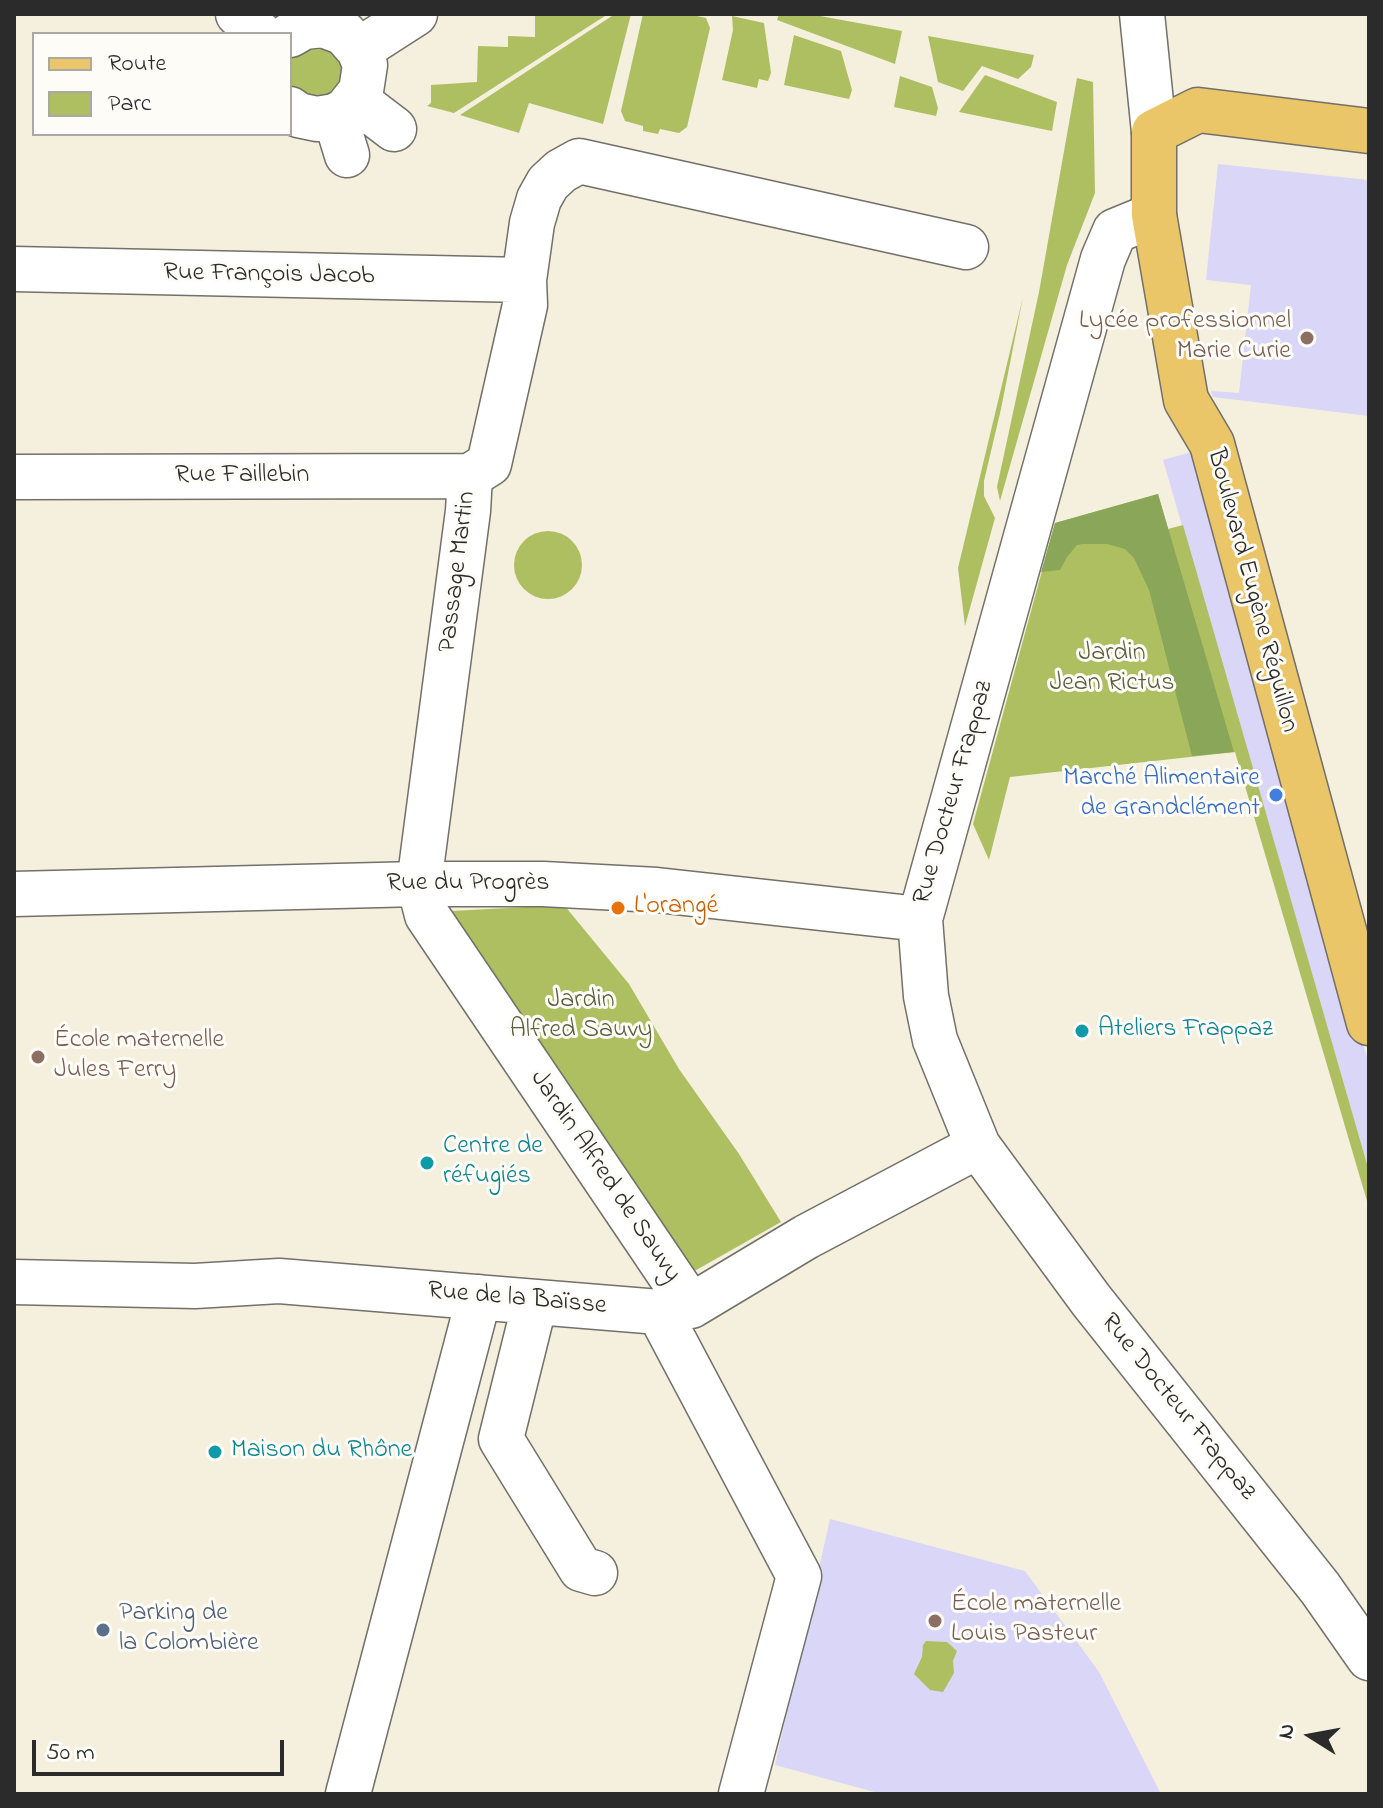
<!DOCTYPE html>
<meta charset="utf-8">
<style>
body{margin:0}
#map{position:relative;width:1383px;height:1808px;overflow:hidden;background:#f5efdd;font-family:"Indie Flower",sans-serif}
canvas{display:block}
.frame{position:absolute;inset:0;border:16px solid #2b2b2b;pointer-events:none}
.legend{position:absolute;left:32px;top:32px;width:260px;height:104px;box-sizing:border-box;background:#fdfcf7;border:2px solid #a9a8a5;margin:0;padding:10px 14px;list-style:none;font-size:24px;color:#2b2b2b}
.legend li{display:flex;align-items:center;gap:16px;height:40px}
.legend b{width:40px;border:2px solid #a9a8a5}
.north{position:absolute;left:1271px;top:1696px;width:80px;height:80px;-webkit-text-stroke:6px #fdfcf7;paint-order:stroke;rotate:281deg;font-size:22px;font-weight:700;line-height:32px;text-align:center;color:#2b2b2b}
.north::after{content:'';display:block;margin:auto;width:28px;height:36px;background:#2b2b2b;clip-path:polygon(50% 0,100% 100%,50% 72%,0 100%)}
.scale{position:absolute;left:32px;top:1740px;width:252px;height:36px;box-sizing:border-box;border:4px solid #2b2b2b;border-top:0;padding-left:10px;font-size:24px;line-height:28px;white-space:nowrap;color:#2b2b2b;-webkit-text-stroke:6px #fdfcf7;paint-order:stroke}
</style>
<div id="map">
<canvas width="1383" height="1808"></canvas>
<div class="frame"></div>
<ul class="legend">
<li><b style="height:10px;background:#eac669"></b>Route</li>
<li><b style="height:22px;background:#aebf62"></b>Parc</li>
</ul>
<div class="north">N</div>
<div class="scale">50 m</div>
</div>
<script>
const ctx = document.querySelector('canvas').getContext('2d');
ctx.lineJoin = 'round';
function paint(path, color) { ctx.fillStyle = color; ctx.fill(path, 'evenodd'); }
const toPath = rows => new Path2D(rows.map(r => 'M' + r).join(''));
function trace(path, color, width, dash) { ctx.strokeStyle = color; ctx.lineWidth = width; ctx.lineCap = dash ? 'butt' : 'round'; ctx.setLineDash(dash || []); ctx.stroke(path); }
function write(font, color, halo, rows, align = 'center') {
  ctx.font = font + ' "Indie Flower",sans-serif'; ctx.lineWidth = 6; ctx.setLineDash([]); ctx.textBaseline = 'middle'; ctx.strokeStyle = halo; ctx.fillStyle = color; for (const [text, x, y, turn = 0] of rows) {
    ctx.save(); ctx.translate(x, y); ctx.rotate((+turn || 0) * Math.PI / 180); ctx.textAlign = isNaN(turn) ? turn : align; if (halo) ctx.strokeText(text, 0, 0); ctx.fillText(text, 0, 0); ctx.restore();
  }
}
const built = toPath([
 [1218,164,1369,180,1369,416,1213,397,1211,391,1239,393,1251,285,1206,280],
 [1195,451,1369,1064,1369,1171,1163,460],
 [830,1519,1025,1571,1099,1672,1161,1794,882,1794,775,1765]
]);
const green = toPath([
 [535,14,608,14,454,113,427,106,431,103,431,85,477,82,478,46,508,47,508,36,535,37],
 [615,14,631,14,603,124,529,103,519,133,460,115],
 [643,14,688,14,706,18,710,28,687,127,679,133,660,129,658,134,643,131,643,126,625,121,621,111],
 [779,14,809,14,902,31,895,64,777,20],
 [732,16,764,23,771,73,768,81,759,79,757,88,722,80,733,30],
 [794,35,841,51,852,90,849,99,784,85],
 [928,36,1034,55,1031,67,1018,79,982,66,963,91,938,82],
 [308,42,348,52,336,106,290,90,290,58,294,52],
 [985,75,1057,102,1052,131,959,112],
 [900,76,932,87,938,108,936,116,894,107],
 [1077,78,1093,82,1095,193,1067,265,1000,501,997,487,1039,292],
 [1023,297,1001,409,984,481,984,496,995,518,965,626,958,568],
 [1158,494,1168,529,1183,525,1369,1171,1369,1208,1235,752,1010,777,989,860,973,824,1055,523],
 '514 565a34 34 0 1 1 68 0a34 34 0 1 1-68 0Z',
 [564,905,629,984,679,1069,739,1154,781,1222,691,1273,433,912],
 [926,1641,947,1642,957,1651,953,1661,954,1673,943,1692,930,1690,914,1674,922,1657,923,1645]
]);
const forest = toPath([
 [1158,494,1234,752,1192,756,1149,590,1134,558,1125,549,1107,544,1083,544,1077,545,1067,557,1060,570,1041,572,1055,523]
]);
const minor = toPath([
 [238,14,260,34],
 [1142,14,1154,132],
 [290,35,304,27,323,25,344,33,359,50,365,65,361,91,346,110,335,116,317,119,298,115,290,109],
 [359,50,415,14],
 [356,100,394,129],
 [335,116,347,155],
 [1154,215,1115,231,1103,259,920,919,926,996,935,1040,978,1146,1091,1300,1320,1588,1369,1658],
 [14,269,524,280],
 [470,476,468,511,419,884,427,915,691,1306],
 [470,476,489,464,525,305,524,280,532,223,539,199,548,183,561,171,579,161,966,247],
 [14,477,470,476],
 [14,894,419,884,543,884,657,890,920,919],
 [14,1282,195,1286,279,1281,659,1312,691,1306,806,1237,978,1146],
 [535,1302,501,1439,581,1569,595,1573],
 [659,1312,799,1576,741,1794],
 [348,1794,479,1297]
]);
const major = toPath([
 [1369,131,1198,110,1154,132,1154,215,1186,400,1212,444,1369,1023]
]);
const markers = [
 [1307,338,8,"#8d6e63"],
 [1276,795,8,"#3f7fe0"],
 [618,908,8,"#e8710a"],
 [1082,1031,8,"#0f9aa8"],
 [38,1057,8,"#8d6e63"],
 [427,1163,8,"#0f9aa8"],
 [215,1452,8,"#0f9aa8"],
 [935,1621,8,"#8d6e63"],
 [103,1630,8,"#5c6f8a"]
];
const streetNames = [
 ["Rue François Jacob",269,276,1],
 ["Rue Faillebin",242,477],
 ["Passage Martin",459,572,-83],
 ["Boulevard Eugène Réguillon",1251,591,75],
 ["Rue Docteur Frappaz",955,793,-74],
 ["Rue du Progrès",468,885],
 ["Jardin Alfred de Sauvy",604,1177,56],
 ["Rue de la Baïsse",517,1300,5],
 ["Rue Docteur Frappaz",1177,1408,51]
];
const educationNames = [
 ["Lycée professionnel",1291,323,"right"],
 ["Marie Curie",1291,353,"right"],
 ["École maternelle",54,1042],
 ["Jules Ferry",54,1072],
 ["École maternelle",951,1606],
 ["Louis Pasteur",951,1636]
];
const parkNames = [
 ["Jardin",1112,655],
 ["Jean Rictus",1112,685],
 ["Jardin",581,1002],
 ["Alfred Sauvy",581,1032]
];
const shopNames = [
 ["Marché Alimentaire",1260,780],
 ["de Grandclément",1260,810]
];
const foodNames = [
 ["L'orangé",634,908]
];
const cultureNames = [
 ["Ateliers Frappaz",1098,1031],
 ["Centre de",443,1148],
 ["réfugiés",443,1178],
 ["Maison du Rhône",231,1452]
];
const serviceNames = [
 ["Parking de",119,1615],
 ["la Colombière",119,1645]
];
paint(built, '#dad6f7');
paint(green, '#aebf62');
paint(forest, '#8aa658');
trace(minor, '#727069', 47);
trace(major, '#727069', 47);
trace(minor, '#fff', 44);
trace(major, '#eac669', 44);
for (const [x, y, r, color] of markers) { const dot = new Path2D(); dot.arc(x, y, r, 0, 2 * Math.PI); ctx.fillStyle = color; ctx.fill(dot); trace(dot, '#fdfcf7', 3); }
write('26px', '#2b2b2b', '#fdfcf7', streetNames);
write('26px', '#785e54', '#fdfcf7', educationNames, 'left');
write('26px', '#595f3e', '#fdfcf7', parkNames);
write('26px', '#366cbe', '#fdfcf7', shopNames, 'right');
write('26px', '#c56008', '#fdfcf7', foodNames, 'left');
write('26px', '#0d838f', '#fdfcf7', cultureNames, 'left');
write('26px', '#4e5e75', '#fdfcf7', serviceNames, 'left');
</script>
